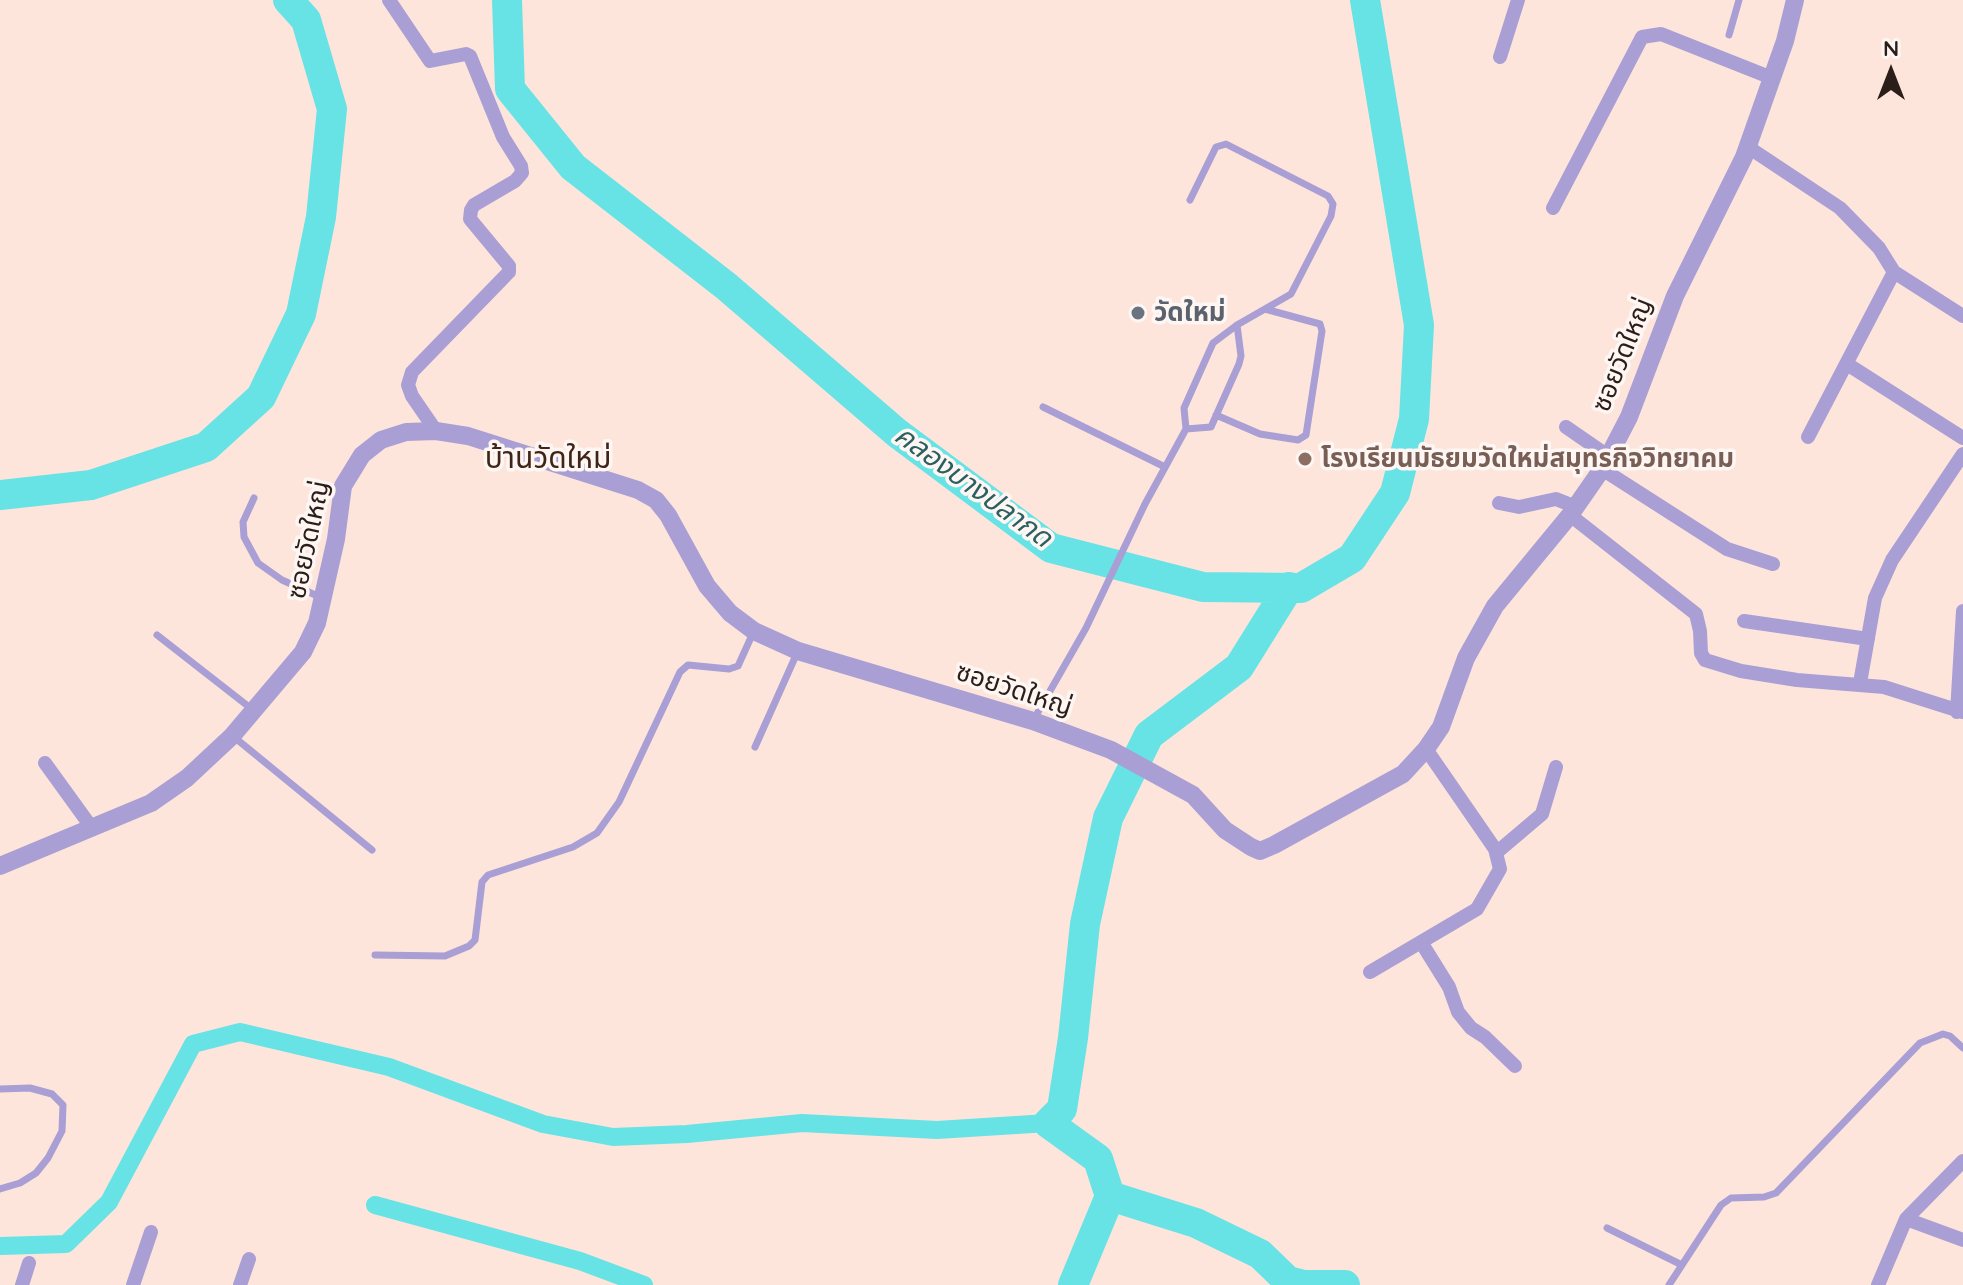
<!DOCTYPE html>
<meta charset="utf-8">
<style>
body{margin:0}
#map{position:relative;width:1963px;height:1285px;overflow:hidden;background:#fde5dc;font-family:Quicksand,sans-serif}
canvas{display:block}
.north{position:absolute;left:1851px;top:32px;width:80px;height:80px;-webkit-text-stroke:6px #fef6f3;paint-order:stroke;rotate:0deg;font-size:22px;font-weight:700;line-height:32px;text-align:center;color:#2b1d18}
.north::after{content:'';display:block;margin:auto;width:28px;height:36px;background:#2b1d18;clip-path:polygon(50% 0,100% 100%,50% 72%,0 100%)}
</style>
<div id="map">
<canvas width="1963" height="1285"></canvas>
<div class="north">N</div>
</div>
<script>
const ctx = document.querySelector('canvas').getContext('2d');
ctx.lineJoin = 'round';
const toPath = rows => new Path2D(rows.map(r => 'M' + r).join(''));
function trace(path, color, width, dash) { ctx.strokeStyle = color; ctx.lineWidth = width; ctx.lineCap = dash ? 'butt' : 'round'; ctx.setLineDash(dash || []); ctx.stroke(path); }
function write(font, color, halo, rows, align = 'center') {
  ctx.font = font + ' Quicksand,"Noto Sans Thai",sans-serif'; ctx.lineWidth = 7; ctx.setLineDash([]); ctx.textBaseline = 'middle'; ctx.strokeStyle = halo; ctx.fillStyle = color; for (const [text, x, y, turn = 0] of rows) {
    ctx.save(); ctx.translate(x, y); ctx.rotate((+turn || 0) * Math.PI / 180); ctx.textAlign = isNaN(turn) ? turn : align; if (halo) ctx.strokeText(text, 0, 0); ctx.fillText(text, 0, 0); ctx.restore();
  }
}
const canal = toPath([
 [375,1205,580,1261,644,1285],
 [0,1246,66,1244,109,1202,193,1044,240,1032,389,1067,543,1124,613,1137,687,1134,802,1123,937,1130,1048,1123],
 [1287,1285,1288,1281]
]);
const river = toPath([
 [507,0,510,89,573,167,726,286,897,433,1051,548,1203,587,1301,588,1352,558,1395,493,1414,419,1419,325,1365,0],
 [0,495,91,485,206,447,261,397,301,314,321,217,332,109,306,20,288,0],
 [1110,1196,1196,1223,1260,1254,1288,1281,1304,1285,1345,1285],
 [1073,1285,1110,1196,1098,1159,1048,1123,1062,1109,1073,1038,1085,924,1108,818,1149,735,1239,667,1289,587]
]);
const service = toPath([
 [1729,35,1739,0],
 [1043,407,1165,467],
 [1216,415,1260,434,1298,440,1306,435,1322,331,1320,324,1265,309],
 [1186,429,1211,427,1239,364,1241,356,1237,325],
 [254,498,243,522,244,537,258,563,282,580,322,598],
 [157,635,253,710],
 [1034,719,1086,628,1145,504,1186,429,1184,408,1213,343,1237,325,1291,294,1331,216,1333,204,1328,196,1226,144,1216,147,1190,200],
 [234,737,372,850],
 [755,747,797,653],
 [375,955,445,956,469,946,475,940,482,882,488,875,573,847,597,833,619,802,680,672,688,665,729,669,738,666,753,633],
 [0,1089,30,1088,52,1094,63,1105,62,1131,48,1158,36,1173,20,1183,0,1189],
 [1607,1228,1682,1265],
 [1669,1285,1721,1205,1731,1198,1764,1197,1776,1193,1920,1043,1943,1034,1950,1036,1963,1048]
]);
const minor = toPath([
 [389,0,430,61,466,54,470,56,503,137,521,166,522,173,515,181,474,205,471,210,470,219,509,266,509,272,412,372,408,385,412,396,436,431],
 [1500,57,1518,0],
 [1748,147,1840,208,1879,248,1894,272,1963,316],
 [1553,208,1642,37,1661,34,1772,78],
 [1847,364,1963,438],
 [1566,427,1608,456],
 [1808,437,1894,272],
 [1602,469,1727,549,1773,564],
 [1499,503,1519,507,1556,499,1576,507],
 [1570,515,1696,614,1700,631,1701,653,1705,660,1741,671,1797,680,1884,687,1963,712],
 [1744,621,1868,639],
 [1860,683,1875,598,1892,560,1963,454],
 [1957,712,1963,611],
 [45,763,92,828],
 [1496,853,1542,814,1556,767],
 [1421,942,1449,987,1458,1012,1471,1028,1485,1037,1515,1066],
 [1370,972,1477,909,1500,869,1495,849,1426,749],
 [1906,1219,1963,1240],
 [22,1285,29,1263],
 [133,1285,151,1232],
 [240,1285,249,1259],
 [1878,1285,1906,1219,1963,1161]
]);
const tertiary = toPath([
 [0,866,151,803,187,778,232,736,303,652,317,623,336,539,343,486,362,455,381,440,406,432,436,431,468,436,638,490,656,500,668,515,707,586,730,613,754,631,798,651,1033,721,1111,750,1193,795,1225,830,1251,847,1260,851,1274,845,1403,774,1426,749,1441,727,1466,658,1495,606,1570,515,1602,469,1629,417,1675,296,1744,157,1785,41,1795,0]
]);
const markers = [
 [1138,313,8,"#6b7280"],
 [1305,459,8,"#8d6e63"]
];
const worshipNames = [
 ["วัดใหม่",1154,313]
];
const streetNames = [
 ["ซอยวัดใหญ่",1623,355,-68],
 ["ซอยวัดใหญ่",309,540,-78],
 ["ซอยวัดใหญ่",1014,690,18]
];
const educationNames = [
 ["โรงเรียนมัธยมวัดใหม่สมุทรกิจวิทยาคม",1321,459]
];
const waterNames = [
 ["คลองบางปลากด",973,487,36]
];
const quarterNames = [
 ["บ้านวัดใหม่",548,459]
];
trace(canal, '#67e2e5', 18);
trace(river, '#67e2e5', 30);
trace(service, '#a99fd4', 7);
trace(minor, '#a99fd4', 14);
trace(tertiary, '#a99fd4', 18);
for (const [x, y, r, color] of markers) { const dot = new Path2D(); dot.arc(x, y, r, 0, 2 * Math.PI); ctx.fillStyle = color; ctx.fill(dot); trace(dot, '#fef6f3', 3); }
write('bold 26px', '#5b616d', '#fef6f3', worshipNames, 'left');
write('26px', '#2b1d18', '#fef6f3', streetNames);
write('bold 26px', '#785e54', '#fef6f3', educationNames, 'left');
write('italic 28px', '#2b6061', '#fef6f3', waterNames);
write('30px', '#402418', '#fef6f3', quarterNames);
</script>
